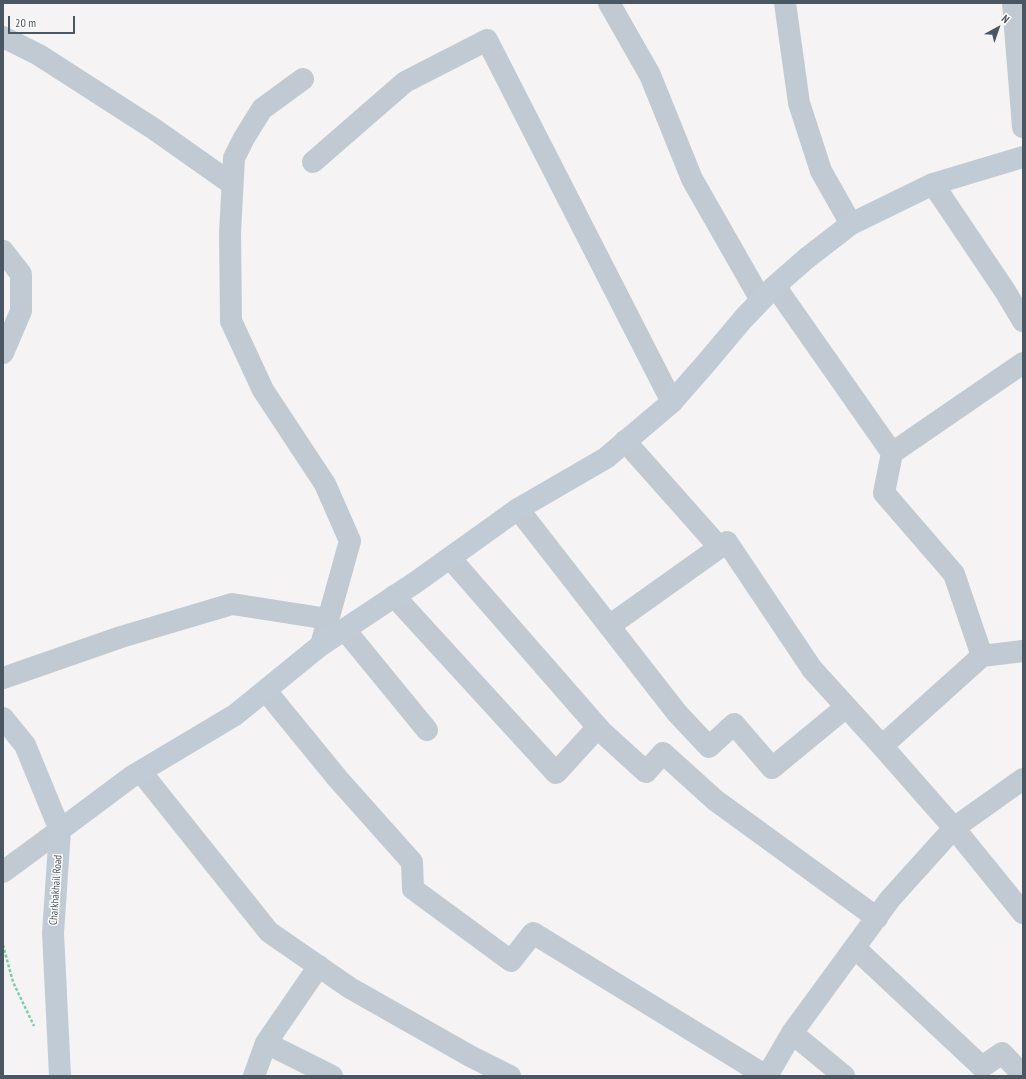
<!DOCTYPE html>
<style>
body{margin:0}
#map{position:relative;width:1026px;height:1079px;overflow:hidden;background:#f5f3f3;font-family:"PT Sans Narrow",sans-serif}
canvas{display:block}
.frame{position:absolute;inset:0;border:4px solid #4a5661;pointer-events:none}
.north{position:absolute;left:978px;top:8px;width:40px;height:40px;-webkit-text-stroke:3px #fff;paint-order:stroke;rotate:40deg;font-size:11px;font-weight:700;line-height:16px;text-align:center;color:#4a5661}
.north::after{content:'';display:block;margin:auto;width:14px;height:18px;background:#4a5661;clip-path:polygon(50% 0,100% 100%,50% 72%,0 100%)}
.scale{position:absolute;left:8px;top:16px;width:67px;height:18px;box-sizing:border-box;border:2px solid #4a5661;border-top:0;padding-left:5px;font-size:12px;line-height:14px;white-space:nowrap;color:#4a5661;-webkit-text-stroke:3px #fff;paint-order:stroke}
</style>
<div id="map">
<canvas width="1026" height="1079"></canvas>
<div class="frame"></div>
<div class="north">N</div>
<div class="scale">20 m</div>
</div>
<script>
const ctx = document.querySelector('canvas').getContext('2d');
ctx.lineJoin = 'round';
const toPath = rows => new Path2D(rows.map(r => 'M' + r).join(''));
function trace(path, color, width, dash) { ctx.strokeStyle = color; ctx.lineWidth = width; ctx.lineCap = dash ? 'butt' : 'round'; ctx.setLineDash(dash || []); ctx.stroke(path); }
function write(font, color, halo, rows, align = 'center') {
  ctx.font = font + ' "PT Sans Narrow",sans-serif'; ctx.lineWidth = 3; ctx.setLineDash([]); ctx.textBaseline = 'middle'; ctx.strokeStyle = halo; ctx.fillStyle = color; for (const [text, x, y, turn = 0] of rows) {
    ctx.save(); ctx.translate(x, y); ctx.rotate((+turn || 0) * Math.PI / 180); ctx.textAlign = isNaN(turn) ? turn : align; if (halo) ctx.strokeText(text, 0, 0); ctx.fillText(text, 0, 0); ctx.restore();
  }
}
const path = toPath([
 [3,945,13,982,34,1026]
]);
const street = toPath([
 [609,3,650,75,692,179,761,300],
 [785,3,799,103,821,171,851,224],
 [1013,3,1023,127],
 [3,37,39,55,154,129,232,184],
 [303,79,262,109,244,138,234,158,230,233,231,321,263,390,325,484,350,541,321,645],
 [313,162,405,82,487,40,672,402],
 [933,184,1005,291,1023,321],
 [3,251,21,274,21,311,3,353],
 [775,286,892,453,1023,363],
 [625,441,720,548],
 [518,509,677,713,709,747,734,724,772,768,846,707],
 [450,558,602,732,646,772,663,753,715,800,877,918],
 [394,596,556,773,598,727],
 [609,626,727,542,812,669,882,746,954,828,1023,913],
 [345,630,427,730],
 [982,656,1023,651],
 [3,678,121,637,232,604,328,619],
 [266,691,338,779,412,862,413,889,511,961,533,933,766,1076],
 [882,746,982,656,954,574,884,493,892,453],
 [141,772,269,932,350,988,470,1056,510,1076],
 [3,872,60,830],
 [855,948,982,1067,1002,1053,1023,1075],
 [792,1033,844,1076],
 [266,1043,332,1076],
 [254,1076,266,1043,319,966],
 [767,1076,792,1033,890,899,954,828,1023,779]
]);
const secondary = toPath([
 [3,718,25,745,60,830,53,933,60,1076],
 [60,830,131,777,235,715,321,645,416,582,518,509,606,458,672,402,707,362,744,318,775,286,807,258,851,224,933,184,1023,157]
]);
const streetNames = [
 ["Charkhakhail Road",56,890,-86]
];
trace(path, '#7ad0a6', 2.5, [3, 2]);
trace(street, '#c1cad2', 22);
trace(secondary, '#c1cbd6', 22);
write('11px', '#4a5661', '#fff', streetNames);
</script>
